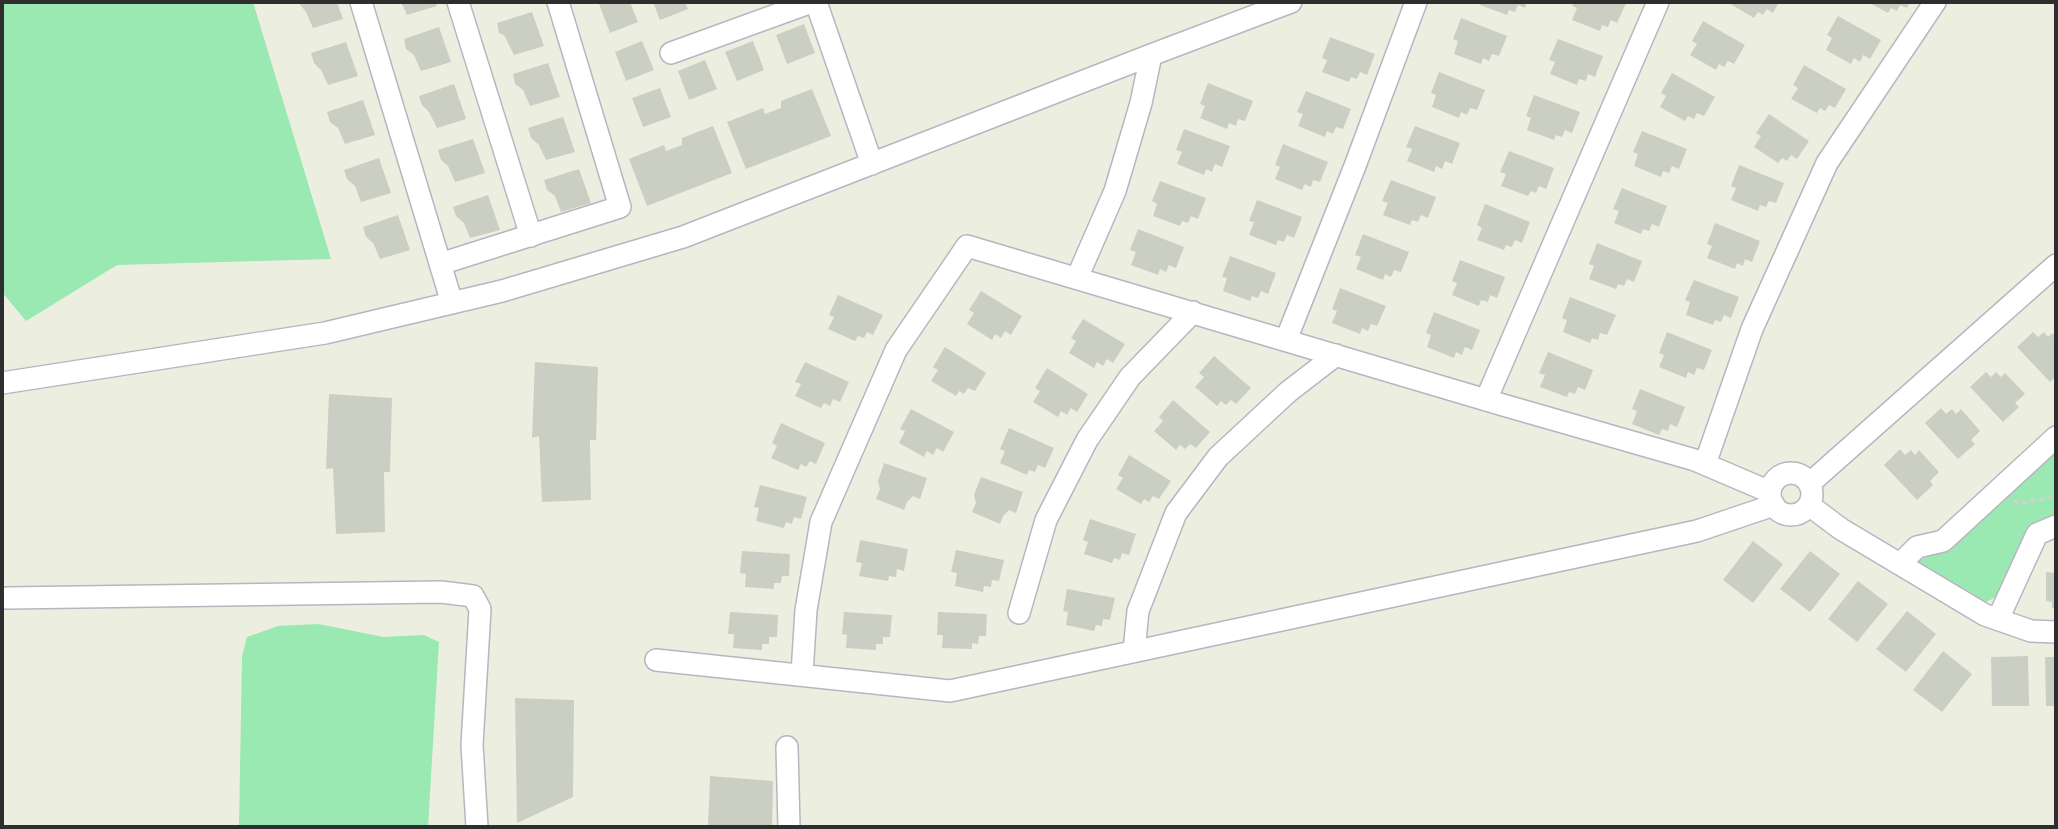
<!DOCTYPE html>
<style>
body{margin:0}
#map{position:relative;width:2058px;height:829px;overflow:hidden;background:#ecefe0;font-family:"Open Sans",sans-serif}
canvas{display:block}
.frame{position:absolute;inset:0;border:4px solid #2e2e2e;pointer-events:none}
</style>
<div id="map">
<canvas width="2058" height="829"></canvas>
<div class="frame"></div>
</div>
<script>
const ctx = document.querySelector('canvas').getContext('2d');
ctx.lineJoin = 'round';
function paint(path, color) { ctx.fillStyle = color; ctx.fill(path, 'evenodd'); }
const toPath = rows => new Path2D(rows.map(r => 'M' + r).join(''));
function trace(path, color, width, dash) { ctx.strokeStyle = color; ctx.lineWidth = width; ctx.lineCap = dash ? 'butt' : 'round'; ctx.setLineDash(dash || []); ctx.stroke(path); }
const green = toPath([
 [2,2,253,2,331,259,117,265,26,321,2,292],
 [2056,446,2056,515,2040,521,2027,539,2002,594,1986,602,1917,561,1946,548],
 [319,624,383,637,424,635,439,642,428,827,239,827,242,656,247,637,278,626]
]);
const building = toPath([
 [298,2,337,2,343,19,313,28,306,12],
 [401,2,435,2,437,6,407,15],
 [604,2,630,2,638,22,610,33,599,4],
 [653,2,685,2,688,9,660,20],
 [1481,2,1527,2,1525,8,1518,5,1515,12,1509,10,1507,15,1480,5],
 [1574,2,1624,2,1626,3,1617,23,1611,20,1608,27,1602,25,1600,31,1572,20,1577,8,1572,6],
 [1727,2,1779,2,1773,13,1767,9,1763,15,1758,12,1754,18],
 [1868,2,1910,2,1907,8,1900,5,1897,11,1891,8,1888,13],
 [532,12,544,46,514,55,504,35,499,33,497,23],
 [1838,16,1881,40,1870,59,1863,55,1860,62,1854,58,1851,64,1826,50,1832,38,1827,35],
 [1461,18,1507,36,1499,56,1492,54,1489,61,1483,58,1481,64,1454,54,1458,41,1453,39],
 [1703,21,1745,45,1734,64,1728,61,1724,67,1719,64,1716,70,1690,55,1697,44,1692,41],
 [804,24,815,53,787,64,776,35],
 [439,27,451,62,421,71,414,55,406,49,404,39],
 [1330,37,1375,54,1367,75,1360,72,1357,79,1351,77,1349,82,1322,72,1327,60,1322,58],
 [1558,39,1603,56,1595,77,1588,74,1586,81,1579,79,1577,85,1550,74,1555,62,1549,60],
 [642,41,654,70,626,81,615,52],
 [753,41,764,70,737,81,725,52],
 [346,42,358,76,328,85,321,70,314,63,311,53],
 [705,60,717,89,689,100,678,71],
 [548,63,560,97,530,106,523,90,515,84,513,74],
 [1804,65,1846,89,1835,108,1829,105,1825,111,1820,108,1817,113,1791,99,1798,88,1793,85],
 [1439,72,1485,90,1477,110,1470,108,1467,115,1461,112,1459,118,1432,107,1436,95,1431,93],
 [1672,73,1715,97,1704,116,1697,113,1694,119,1688,116,1685,121,1660,107,1666,96,1661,93],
 [1208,83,1253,101,1245,121,1238,119,1236,126,1229,123,1227,129,1200,118,1205,106,1200,104],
 [454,84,466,119,437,128,429,112,422,105,419,96],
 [660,88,671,117,643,127,632,98],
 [812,89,831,136,746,169,727,122,763,108,765,114,781,108,781,101],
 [1306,91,1351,109,1343,129,1336,127,1333,134,1327,131,1325,137,1298,126,1303,114,1297,112],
 [1534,95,1580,112,1572,133,1565,130,1562,137,1556,135,1554,140,1527,130,1531,118,1526,116],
 [363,100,375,135,345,144,338,128,330,122,327,112],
 [1769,114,1809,141,1797,159,1791,155,1787,161,1782,158,1778,163,1754,147,1761,136,1756,133],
 [563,117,575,152,546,160,539,145,531,138,528,128],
 [713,126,732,173,647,206,629,159,664,145,666,151,682,145,682,138],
 [1415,126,1460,143,1452,164,1445,161,1442,169,1436,166,1434,172,1407,161,1412,149,1406,147],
 [1184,129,1230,146,1222,167,1215,164,1212,172,1206,169,1204,175,1177,164,1182,152,1176,150],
 [1642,131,1687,149,1679,169,1672,166,1669,173,1663,171,1661,177,1634,166,1638,154,1633,152],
 [473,139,485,173,455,182,448,166,441,160,438,150],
 [1283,144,1328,162,1320,182,1313,180,1311,187,1305,184,1302,190,1275,179,1280,167,1275,165],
 [1509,151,1554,168,1546,189,1539,186,1536,193,1531,191,1528,196,1501,186,1506,174,1500,172],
 [379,158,391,193,361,202,355,186,347,179,344,170],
 [1739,165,1784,183,1776,203,1769,201,1766,207,1760,205,1758,211,1731,200,1736,188,1731,186],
 [579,169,591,203,561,212,555,196,547,190,544,180],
 [1391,180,1436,197,1428,218,1421,215,1418,222,1412,220,1410,225,1383,215,1388,203,1382,201],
 [1160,181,1206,198,1198,219,1191,216,1188,223,1182,221,1180,226,1153,216,1157,204,1152,201],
 [1622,188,1667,206,1659,227,1652,224,1649,231,1643,229,1641,234,1614,223,1619,211,1613,209],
 [488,195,500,230,470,238,464,223,456,216,453,207],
 [1257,200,1302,217,1294,238,1287,235,1284,242,1278,240,1276,245,1249,235,1254,222,1249,221],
 [1485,204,1530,222,1522,243,1515,240,1512,247,1506,245,1504,250,1477,240,1482,228,1477,225],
 [398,215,410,250,380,259,373,243,366,237,363,227],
 [1715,223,1760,241,1752,262,1745,259,1743,266,1737,263,1735,269,1707,258,1712,246,1707,244],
 [1138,229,1184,247,1176,268,1169,265,1166,272,1160,269,1158,275,1131,265,1136,252,1130,250],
 [1363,234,1409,252,1401,272,1394,270,1391,277,1385,274,1383,280,1356,269,1361,257,1355,255],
 [1597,243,1642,261,1634,282,1627,279,1624,286,1618,284,1616,289,1589,279,1594,266,1589,264],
 [1230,256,1276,273,1268,294,1261,291,1258,298,1252,296,1250,301,1223,291,1227,278,1222,277],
 [1460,260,1505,277,1497,298,1490,295,1488,302,1481,300,1479,306,1452,295,1457,283,1452,281],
 [1694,280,1739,297,1731,318,1724,315,1721,322,1715,320,1713,325,1686,315,1690,302,1685,300],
 [1340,288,1386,306,1377,326,1371,324,1368,331,1362,328,1360,334,1332,323,1337,311,1332,309],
 [981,291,1022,316,1011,335,1005,331,1001,338,995,334,992,340,967,324,974,313,969,310],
 [838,295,883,315,873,335,867,332,864,338,858,336,855,341,828,329,834,317,829,315],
 [1570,297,1616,315,1607,335,1600,333,1598,340,1592,338,1590,343,1563,332,1567,320,1562,318],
 [1434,312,1480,330,1472,350,1465,347,1462,355,1456,352,1454,358,1427,347,1431,335,1426,333],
 [1083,319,1125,344,1113,363,1107,359,1103,366,1097,362,1094,368,1069,353,1076,341,1071,338],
 [1667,332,1712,350,1704,370,1697,368,1694,375,1688,372,1686,378,1659,367,1664,355,1659,353],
 [2033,332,2038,337,2044,332,2048,337,2052,333,2056,337,2056,376,2050,382,2017,347],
 [945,347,986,373,975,391,968,388,964,394,959,391,956,396,931,381,938,370,933,367],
 [1548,352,1593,370,1585,390,1578,387,1575,394,1569,392,1567,397,1540,387,1545,375,1539,373],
 [1214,356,1251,388,1236,404,1231,400,1226,405,1221,401,1217,406,1195,387,1204,377,1199,373],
 [535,362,598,367,596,440,590,440,591,500,542,502,539,436,532,438],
 [805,362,849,382,840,402,833,399,830,406,824,403,821,408,795,396,801,384,795,382],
 [1047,368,1088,394,1077,412,1071,408,1067,415,1061,411,1058,417,1033,402,1040,391,1035,388],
 [1986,372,1991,377,1996,372,2001,377,2005,373,2025,394,2015,403,2019,407,2003,422,1970,387],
 [1640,389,1685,407,1677,427,1670,424,1668,431,1662,429,1659,435,1632,424,1637,411,1632,409],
 [329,394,392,398,390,472,384,472,385,532,336,534,333,468,326,469],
 [1173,400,1210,432,1196,448,1190,444,1185,449,1180,445,1176,450,1154,431,1163,421,1159,417],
 [1941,408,1946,414,1952,409,1956,414,1961,409,1980,431,1971,440,1975,444,1958,459,1925,423],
 [911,409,954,432,943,452,937,448,933,455,927,451,924,457,899,443,905,431,900,429],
 [781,423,825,443,816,464,810,461,806,467,801,464,798,470,771,458,777,446,772,443],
 [1009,428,1054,448,1045,468,1038,465,1035,472,1029,470,1027,475,1000,463,1005,451,1000,449],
 [1900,449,1905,455,1911,450,1915,455,1919,450,1939,472,1930,481,1933,485,1917,500,1884,465],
 [1129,455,1171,481,1159,499,1153,496,1149,502,1144,499,1141,504,1116,489,1123,478,1118,475],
 [884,463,927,478,920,499,913,496,907,502,904,510,876,499,880,489,878,481],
 [981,477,1023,492,1016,513,1009,510,1003,516,1000,524,972,512,976,503,974,495],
 [760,485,807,497,801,519,794,517,792,524,786,522,784,528,756,521,759,508,754,507],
 [1090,519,1136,534,1129,555,1122,553,1120,560,1114,558,1112,563,1084,554,1088,542,1083,540],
 [860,540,908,549,904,571,897,569,896,577,889,576,888,581,859,576,862,563,856,562],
 [1753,541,1783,564,1753,603,1723,580],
 [956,550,1004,560,999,581,992,580,991,587,984,586,983,592,955,586,957,573,951,572],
 [742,551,790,554,789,576,782,576,781,583,774,583,774,589,745,587,746,574,740,573],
 [1810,551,1840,574,1810,612,1780,589],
 [2046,572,2056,573,2056,608,2052,608,2052,602,2046,601],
 [1858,581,1888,604,1857,642,1828,619],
 [1067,589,1115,598,1110,620,1103,619,1102,626,1096,625,1094,631,1066,625,1068,612,1063,611],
 [1907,611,1936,634,1906,672,1876,649],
 [730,612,778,615,777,637,769,637,769,644,762,644,762,650,733,648,734,634,728,634],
 [844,612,892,615,890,637,883,637,883,644,876,644,876,650,846,648,847,635,842,634],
 [938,612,987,614,986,636,979,636,978,644,972,643,972,649,942,648,943,635,937,635],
 [1943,651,1972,674,1942,712,1913,690],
 [2028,656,2029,706,1992,706,1991,657],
 [2045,657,2056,657,2056,706,2046,706],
 [515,698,574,700,573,797,517,823],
 [710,776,773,781,772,827,708,827]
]);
const path = toPath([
 [2014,501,2022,503,2043,499,2056,494]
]);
const minor = toPath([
 [361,2,452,303],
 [458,2,531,236],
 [816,2,872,164],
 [671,53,812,2],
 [440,264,620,207,558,2],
 [1077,278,1115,191,1141,103,1151,55,1291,2],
 [1286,340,1355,166,1416,2],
 [2,383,325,333,502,291,683,237,1151,55],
 [1486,400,1658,2],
 [1705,464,1752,329,1827,163,1935,2],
 '1770 494a21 21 0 1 1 42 0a21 21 0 1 1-42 0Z',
 [1809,484,2056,265],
 [1809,505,1841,529,1985,615,2031,631,2056,632],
 [1900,564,1917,547,1943,541,2056,437],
 [7,598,441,592,473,596,480,609,472,745,477,827],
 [1019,613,1046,520,1087,440,1130,377,1193,312],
 [1998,619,2037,534,2056,526],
 [1134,651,1138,611,1176,513,1218,457,1288,392,1336,355],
 [656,660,950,691,1697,531,1774,505],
 [802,674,806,610,821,522,896,350,967,246,1503,405,1695,460,1770,492],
 [787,747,789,827]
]);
paint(green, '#9ae8b2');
paint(building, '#cbcec2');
trace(minor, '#bab4c2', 24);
trace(path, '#d1d1d1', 3.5, [5, 3.5]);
trace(minor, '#fff', 21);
</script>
